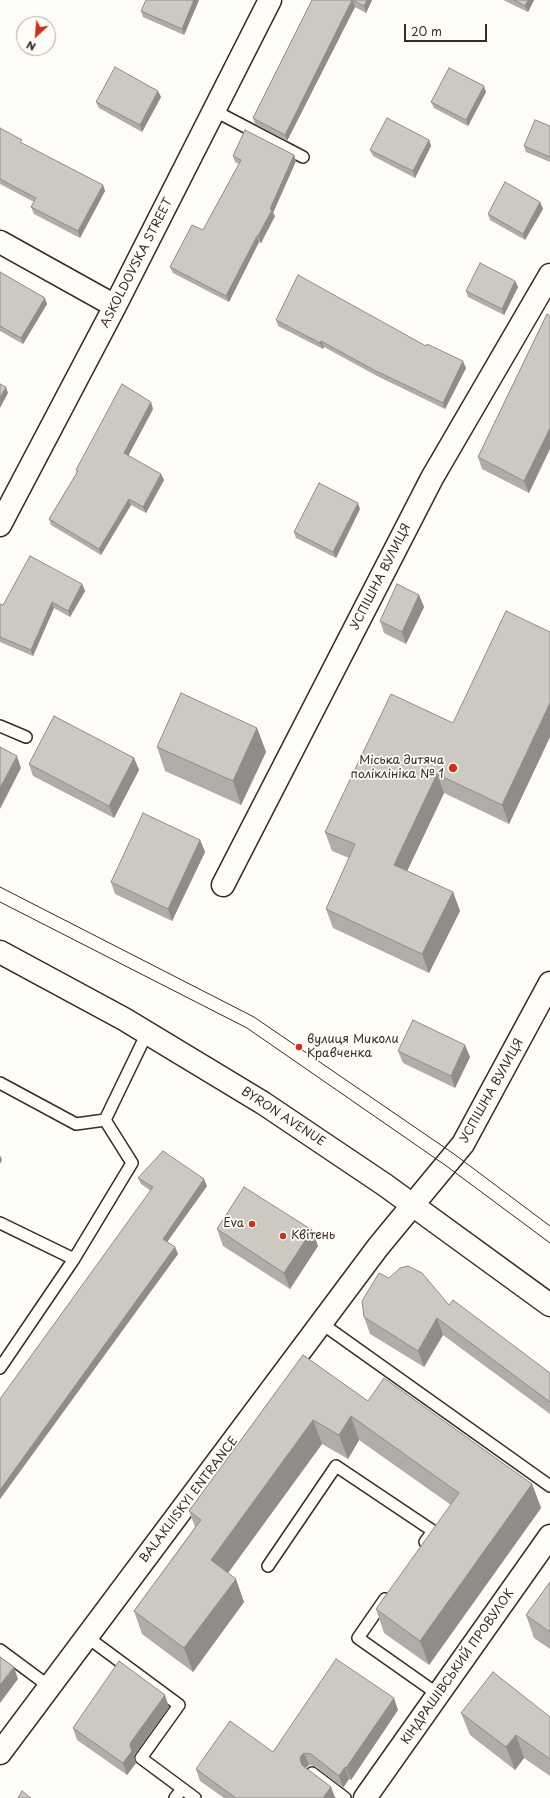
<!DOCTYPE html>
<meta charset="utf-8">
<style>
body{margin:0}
#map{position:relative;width:550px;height:1798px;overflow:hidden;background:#fdfcf7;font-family:"Playpen Sans",sans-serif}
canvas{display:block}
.north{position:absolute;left:16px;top:16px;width:40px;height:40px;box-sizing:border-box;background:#fdfcf7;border:1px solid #afa8a0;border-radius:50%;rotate:206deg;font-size:11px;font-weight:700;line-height:16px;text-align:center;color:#3b2a1e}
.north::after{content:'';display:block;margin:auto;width:14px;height:18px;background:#c8321e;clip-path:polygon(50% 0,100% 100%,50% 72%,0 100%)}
.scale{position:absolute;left:404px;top:24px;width:83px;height:18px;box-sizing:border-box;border:2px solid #3b2a1e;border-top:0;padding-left:5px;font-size:12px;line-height:14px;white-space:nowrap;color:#3b2a1e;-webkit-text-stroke:3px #fdfcf7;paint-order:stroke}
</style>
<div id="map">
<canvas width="550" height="1798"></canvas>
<div class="north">N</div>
<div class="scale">20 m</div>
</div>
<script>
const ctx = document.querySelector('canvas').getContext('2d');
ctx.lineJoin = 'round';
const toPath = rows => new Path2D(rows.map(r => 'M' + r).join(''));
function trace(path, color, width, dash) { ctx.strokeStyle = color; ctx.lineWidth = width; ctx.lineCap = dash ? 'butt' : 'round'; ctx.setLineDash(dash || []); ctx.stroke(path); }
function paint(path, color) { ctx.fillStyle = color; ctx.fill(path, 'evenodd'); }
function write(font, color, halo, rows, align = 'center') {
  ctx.font = font + ' "Playpen Sans",sans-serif'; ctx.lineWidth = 3.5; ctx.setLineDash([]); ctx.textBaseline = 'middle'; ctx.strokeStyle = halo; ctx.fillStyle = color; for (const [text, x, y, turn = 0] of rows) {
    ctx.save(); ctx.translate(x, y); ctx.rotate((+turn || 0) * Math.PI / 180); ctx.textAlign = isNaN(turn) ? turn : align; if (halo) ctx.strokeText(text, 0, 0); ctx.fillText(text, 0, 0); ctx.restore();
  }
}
const service = toPath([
 [215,111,303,157],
 [0,726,26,737],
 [0,1083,76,1124,105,1120],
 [0,1223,74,1259,0,1368],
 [74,1259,132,1163,105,1120,147,1033],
 [321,1323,550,1486],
 [268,1566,336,1466,433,1531,425,1542],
 [385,1599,358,1638,439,1695],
 [87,1637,179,1705,141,1758,195,1798],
 [0,1650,50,1687],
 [312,1773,345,1798],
 [175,1798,182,1789]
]);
const minor = toPath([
 [0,242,115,306],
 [0,525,115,306,270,0],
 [223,885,432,478,550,275],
 [0,1753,378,1247,463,1144,550,983],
 [365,1798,550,1536]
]);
const primary = toPath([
 [0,952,124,1019,263,1103,385,1185,550,1305]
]);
const tram = toPath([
 [0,887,254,1017,454,1154,550,1226],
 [0,902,247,1028,445,1165,550,1243]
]);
const wall = toPath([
 [146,0,199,0,184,35,143,17,141,11],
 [312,0,372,0,366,13,355,7,287,141,255,124,253,118],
 [503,0,534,0,528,12],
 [158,91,161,97,142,132,99,108,96,102],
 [486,92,468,126,434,108,431,102],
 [550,126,550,162,526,152,524,146],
 [0,128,23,144,103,185,105,191,80,238,34,214,31,207,34,202,0,184],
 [429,140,431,146,415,178,373,156,370,150],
 [294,155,296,161,273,213,275,216,261,243,259,242,229,302,173,273,170,267,203,230,239,164,235,162,233,156],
 [540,202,543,209,525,240,490,220,488,214],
 [0,272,47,304,23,344,0,331],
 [515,281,518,287,504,315,468,297,466,291],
 [547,314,529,493,482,469,478,457],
 [276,320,466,368,445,409,377,376,324,347,323,349,278,326],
 [153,409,128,456,161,474,164,480,146,513,131,505,101,555,51,525,49,519,77,473,76,470],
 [360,509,336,558,296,538,294,532],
 [82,584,85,591,70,617,54,608,33,656,0,642,0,605,3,605],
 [419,595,424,607,406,644,384,633,380,621],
 [550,632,550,737,509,824,444,793,407,871,453,892,460,911,429,973,333,928,326,909,349,858,332,851,325,832,453,723],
 [257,728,266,752,241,805,165,771,157,747],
 [134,758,139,770,114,818,33,776,29,764],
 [200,840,205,852,172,921,115,894,111,882],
 [398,1051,470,1057,455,1088,403,1063],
 [138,1178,207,1186,167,1242,175,1247,178,1254,0,1499,0,1399,151,1191,141,1184],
 [217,1229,312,1230,318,1246,290,1289,223,1246],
 [449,1305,550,1373,550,1414,443,1335,424,1367,370,1334,364,1317],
 [303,1355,368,1401,532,1484,541,1508,429,1665,384,1633,376,1609,451,1505,359,1440,348,1459,322,1444,228,1573,244,1602,193,1672,142,1634,134,1611,195,1527,189,1511],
 [550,1582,550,1649,534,1638,526,1615],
 [169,1707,135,1754,134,1757,136,1763,127,1775,77,1740,73,1728],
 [398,1710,351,1780,349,1779,343,1788,315,1766,309,1765,306,1768,331,1787,335,1798,224,1798,200,1781,196,1769,273,1752],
 [461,1713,550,1717,550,1776,524,1758,515,1770,470,1735]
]);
const shadedWall = toPath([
 [194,0,199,0,184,35,182,29],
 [352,0,355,7,287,141,285,135],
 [367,0,372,0,366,13,364,6],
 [528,0,534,0,528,12,525,6],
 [484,86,486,92,468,126,466,120],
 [158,91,161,97,142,132,140,125],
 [429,140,431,146,415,178,413,171],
 [294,155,296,161,273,213,275,216,261,243,258,236],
 [103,185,105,191,80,238,78,231],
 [540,202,543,209,525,240,523,234],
 [257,236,259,242,229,302,226,296],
 [515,281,518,287,504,315,502,309],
 [45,298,47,304,23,344,21,338],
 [321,341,324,347,323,349,320,343],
 [463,361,466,368,445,409,443,403],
 [6,387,8,393,0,408,0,398],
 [151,402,153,409,126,460,124,453],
 [550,428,550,449,529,493,524,481],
 [161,474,164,480,146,513,143,507],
 [129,499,131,505,101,555,99,549],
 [358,503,360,509,336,558,333,552],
 [82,584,85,591,70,617,68,611],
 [419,595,424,607,406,644,402,632],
 [52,602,54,608,33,656,31,650],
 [550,703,550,737,509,824,502,805],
 [257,728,266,752,241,805,233,781],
 [17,756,21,768,0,809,0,788],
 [134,758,139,770,114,818,109,806],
 [437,774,444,793,401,884,394,865],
 [200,840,205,852,172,921,168,909],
 [453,892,460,911,429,973,422,954],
 [465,1045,470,1057,455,1088,451,1076],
 [0,1155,2,1160,0,1164],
 [204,1179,207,1186,165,1245,163,1239],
 [312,1230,318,1246,290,1289,284,1273],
 [175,1247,178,1254,0,1499,0,1490],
 [437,1318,443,1335,424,1367,418,1351],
 [351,1416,359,1440,348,1459,339,1435],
 [313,1420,322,1444,220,1584,211,1560],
 [532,1484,541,1508,429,1665,420,1641],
 [236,1579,244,1602,193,1672,184,1648],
 [14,1667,18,1679,0,1703,0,1685],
 [165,1695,169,1707,135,1754,134,1757,136,1763,127,1775,123,1763,131,1742],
 [394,1698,398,1710,351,1780,346,1768],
 [516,1735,524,1758,515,1770,506,1747],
 [304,1753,309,1765,305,1768,304,1771,300,1759,301,1756],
 [345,1767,349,1779,343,1788,339,1776],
 [331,1787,335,1798,323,1798]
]);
const building = toPath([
 [146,0,194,0,182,29,141,11,146,0],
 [312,0,367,0,364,6,352,0,285,135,253,118,312,0],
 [514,0,528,0,525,6,514,0],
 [115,67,158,91,140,125,96,102,115,67],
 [449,68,484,86,466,120,431,102,449,68],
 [387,118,429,140,413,171,370,150,387,118],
 [535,120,550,126,550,157,524,146,535,120],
 [0,128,22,140,20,142,103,185,78,231,31,207,36,198,0,179,0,128],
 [245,130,294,155,270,209,272,210,258,236,257,236,226,296,170,267,192,225,203,230,241,160,233,156,245,130],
 [505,182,540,202,523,234,488,214,505,182],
 [480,263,515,281,502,309,466,291,480,263],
 [0,272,45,298,21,338,0,326,0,272],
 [298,275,426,346,427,344,463,361,443,403,374,370,321,341,320,343,276,320,298,275],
 [547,314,550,316,550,428,524,481,478,457,547,314],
 [0,384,6,387,0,398,0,384],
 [122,384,151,402,124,453,161,474,143,507,129,499,99,549,49,519,78,471,76,470,122,384],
 [319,483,358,503,333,552,294,532,319,483],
 [30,556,82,584,68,611,52,602,31,650,0,637,0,604,3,605,30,556],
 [397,584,419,595,402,632,380,621,397,584],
 [506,611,550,632,550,703,502,805,437,774,394,865,453,892,422,954,326,909,355,844,325,832,391,694,453,723,506,611],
 [181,693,257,728,233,781,157,747,181,693],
 [54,716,134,758,109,806,29,764,54,716],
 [0,747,17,756,0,788,0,747],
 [143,813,200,840,168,909,111,882,143,813],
 [413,1020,465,1045,451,1076,398,1051,413,1020],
 [163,1151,204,1179,163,1239,175,1247,0,1490,0,1399,153,1187,138,1178,163,1151],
 [244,1187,312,1230,284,1273,217,1229,244,1187],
 [408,1266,422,1273,449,1305,453,1300,550,1373,550,1402,437,1318,418,1351,364,1317,362,1301,379,1273,389,1278,400,1268,408,1266],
 [303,1355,368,1401,384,1378,532,1484,420,1641,376,1609,459,1493,351,1416,339,1435,313,1420,211,1560,236,1579,184,1648,134,1611,201,1520,189,1511,303,1355],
 [550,1582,550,1632,526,1615,550,1582],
 [0,1657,14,1667,0,1685,0,1657],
 [336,1659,394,1698,346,1768,345,1767,339,1776,311,1754,304,1753,301,1756,300,1759,302,1765,331,1787,323,1798,236,1798,196,1769,230,1721,273,1752,336,1659],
 [119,1661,165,1695,131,1742,130,1746,132,1751,123,1763,73,1728,119,1661],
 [493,1672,550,1717,550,1759,516,1735,506,1747,461,1713,493,1672],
 [22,1791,31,1798,18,1798,22,1791]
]);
const markers = [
 [453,768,5,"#c8321e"],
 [299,1047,4,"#c8321e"],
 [252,1224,4,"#c8321e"],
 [283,1236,4,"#c8321e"]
];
const streetNames = [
 ["ASKOLDOVSKA STREET",137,263,-63],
 ["УСПІШНА ВУЛИЦЯ",381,577,-63],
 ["УСПІШНА ВУЛИЦЯ",492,1091,-61],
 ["BYRON AVENUE",283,1117,33],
 ["BALAKLIISKYI ENTRANCE",189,1500,-53],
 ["КІНДРАШІВСЬКИЙ ПРОВУЛОК",458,1667,-55]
];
const poiNames = [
 ["Міська дитяча",444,761],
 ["поліклініка № 1",444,775],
 ["вулиця Миколи",307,1040,"left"],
 ["Кравченка",307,1054,"left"],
 ["Eva",244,1224],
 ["Квітень",291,1236,"left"]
];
trace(service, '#3b2a1e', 14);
trace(minor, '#3b2a1e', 25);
trace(primary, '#3b2a1e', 25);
trace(service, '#fdfcf7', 11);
trace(minor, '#fdfcf7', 22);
trace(primary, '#fdfcf7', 22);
trace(tram, '#3b2a1e', 1);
paint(wall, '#b0aca7');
paint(shadedWall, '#908c88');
paint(building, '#cdc8c2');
trace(building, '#908c88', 1);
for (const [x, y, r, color] of markers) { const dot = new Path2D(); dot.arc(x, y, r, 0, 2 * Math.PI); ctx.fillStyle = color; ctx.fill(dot); trace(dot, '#fdfcf7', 1.5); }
write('12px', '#3b2a1e', '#fdfcf7', streetNames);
write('12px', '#3b2a1e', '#fdfcf7', poiNames, 'right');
</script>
